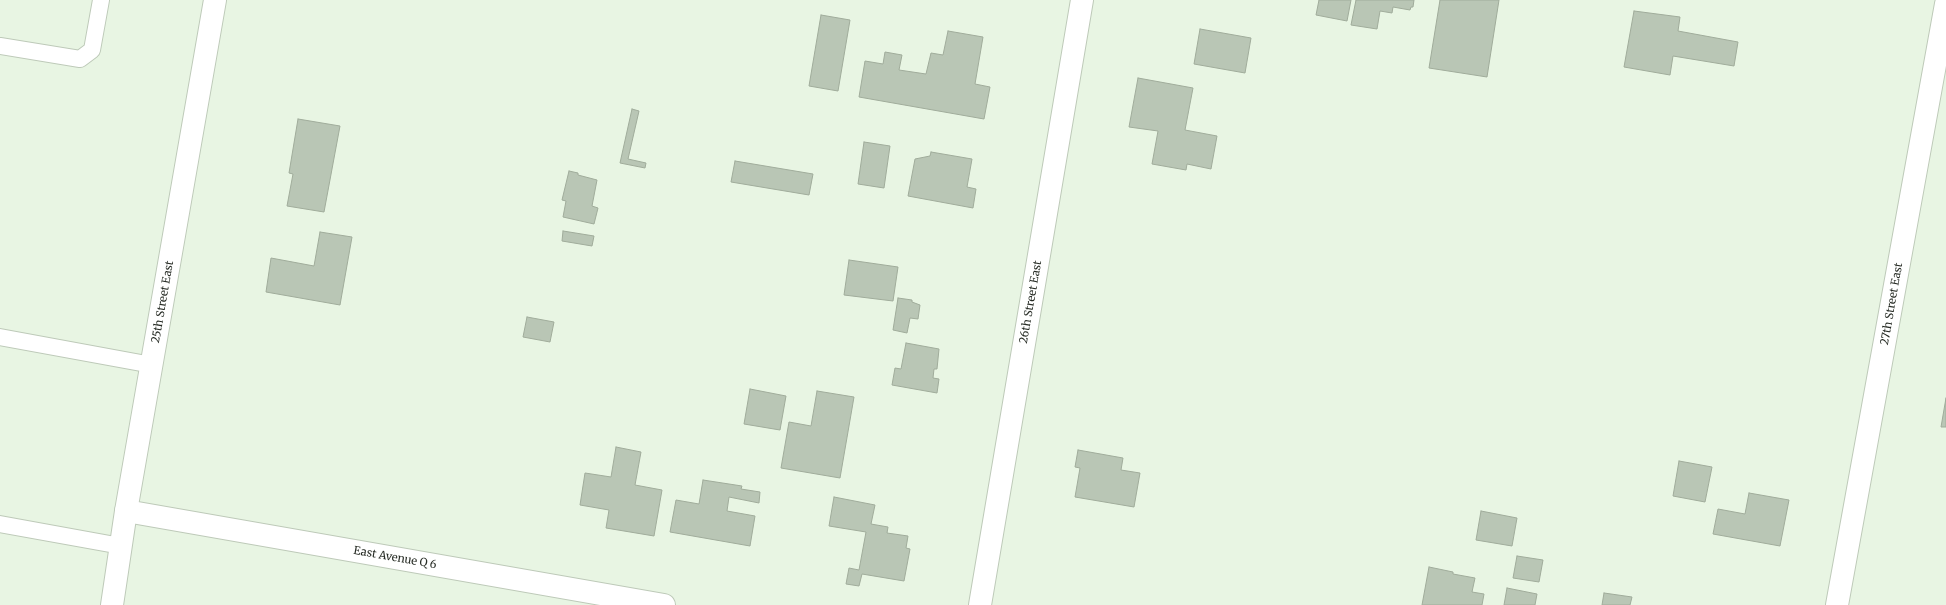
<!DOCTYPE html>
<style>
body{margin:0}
canvas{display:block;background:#e8f5e3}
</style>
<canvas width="1946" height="605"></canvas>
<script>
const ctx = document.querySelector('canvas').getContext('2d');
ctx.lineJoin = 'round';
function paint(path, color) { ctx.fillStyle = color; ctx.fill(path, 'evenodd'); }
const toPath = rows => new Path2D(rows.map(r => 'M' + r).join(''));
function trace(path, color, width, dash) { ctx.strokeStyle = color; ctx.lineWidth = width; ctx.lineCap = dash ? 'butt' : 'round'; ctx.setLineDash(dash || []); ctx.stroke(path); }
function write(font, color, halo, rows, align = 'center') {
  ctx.font = font + ' Merriweather,serif'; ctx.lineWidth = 3; ctx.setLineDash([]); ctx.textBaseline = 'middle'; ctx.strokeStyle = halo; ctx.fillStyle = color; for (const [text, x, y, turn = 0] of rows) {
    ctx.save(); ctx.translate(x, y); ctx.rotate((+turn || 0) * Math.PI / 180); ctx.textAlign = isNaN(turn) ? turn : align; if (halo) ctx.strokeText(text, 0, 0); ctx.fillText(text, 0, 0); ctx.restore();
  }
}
const building = toPath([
 [1319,0,1351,0,1347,21,1316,15,1319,0],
 [1356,0,1414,0,1413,7,1411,7,1410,10,1393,7,1392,13,1380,11,1377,29,1351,25,1356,0],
 [1440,0,1499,0,1487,77,1429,68,1440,0],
 [1634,11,1680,17,1678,31,1738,42,1734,66,1673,56,1670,75,1624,67,1634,11],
 [821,15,850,20,838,91,809,86,821,15],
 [1200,29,1251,38,1245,73,1194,64,1200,29],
 [948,31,983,37,975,84,990,87,984,119,859,97,865,61,883,64,885,52,902,55,899,70,926,74,931,53,943,55,948,31],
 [1138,78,1193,88,1185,130,1217,136,1211,169,1187,164,1186,170,1152,164,1158,131,1129,127,1138,78],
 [632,109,639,111,628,159,646,163,645,168,620,163,632,109],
 [298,119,340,126,324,212,287,206,293,174,289,173,298,119],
 [864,142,890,146,884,188,858,184,864,142],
 [931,152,972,159,967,187,976,189,973,208,908,196,915,159,930,156,931,152],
 [735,161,813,174,809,195,731,182,735,161],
 [569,171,578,173,578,175,597,180,592,206,598,208,594,224,563,217,566,201,562,200,569,171],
 [563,231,594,236,592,246,562,241,563,231],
 [320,232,352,237,340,305,266,292,271,258,314,266,320,232],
 [849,260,898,267,893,301,844,295,849,260],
 [898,298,912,300,912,302,920,305,918,319,910,318,907,333,893,330,898,298],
 [527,317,554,322,550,342,523,337,527,317],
 [906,343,939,349,937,369,934,369,933,378,939,379,937,393,892,385,895,368,901,369,906,343],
 [750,389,786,396,780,430,744,424,750,389],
 [817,391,854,397,840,478,781,468,789,422,811,426,817,391],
 [1946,398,1946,427,1941,427,1946,398],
 [616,447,641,452,635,485,662,490,654,536,606,528,609,510,580,505,585,473,611,477,616,447],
 [1078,450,1123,458,1121,470,1140,473,1134,507,1075,497,1080,468,1075,467,1078,450],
 [1679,461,1712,467,1705,502,1673,496,1679,461],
 [703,480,742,486,741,489,760,492,759,503,729,497,727,511,755,516,750,546,670,532,676,500,699,504,703,480],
 [1749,493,1789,500,1780,546,1713,534,1718,509,1745,514,1749,493],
 [834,497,875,505,871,524,888,527,887,533,908,536,906,548,910,549,904,581,862,574,859,586,846,584,849,568,859,570,866,532,829,526,834,497],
 [1481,511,1517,518,1512,546,1476,540,1481,511],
 [1517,556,1543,560,1539,582,1513,578,1517,556],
 [1429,567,1453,572,1453,574,1475,578,1472,592,1484,594,1482,605,1422,605,1429,567],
 [1507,588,1537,594,1535,605,1504,605,1507,588],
 [1604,593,1632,597,1630,605,1602,605,1604,593]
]);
const service = toPath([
 [0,46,80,59,92,50,101,0],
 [0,337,152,365],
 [0,524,121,546]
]);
const minor = toPath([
 [126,511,664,605],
 [980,605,1082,0],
 [1837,605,1946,4]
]);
const secondary = toPath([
 [112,605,126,511,215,0]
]);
const streetNames = [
 ["25th Street East",163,302,-80],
 ["26th Street East",1031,302,-80],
 ["27th Street East",1892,304,-80],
 ["East Avenue Q 6",395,558,10]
];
paint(building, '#b9c6b5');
trace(building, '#a0ac9b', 1);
trace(service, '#becab9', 18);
trace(minor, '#becab9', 24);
trace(secondary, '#becab9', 24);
trace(service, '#fff', 16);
trace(minor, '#fff', 22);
trace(secondary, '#fff', 22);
write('11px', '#272c25', '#fff', streetNames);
</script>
